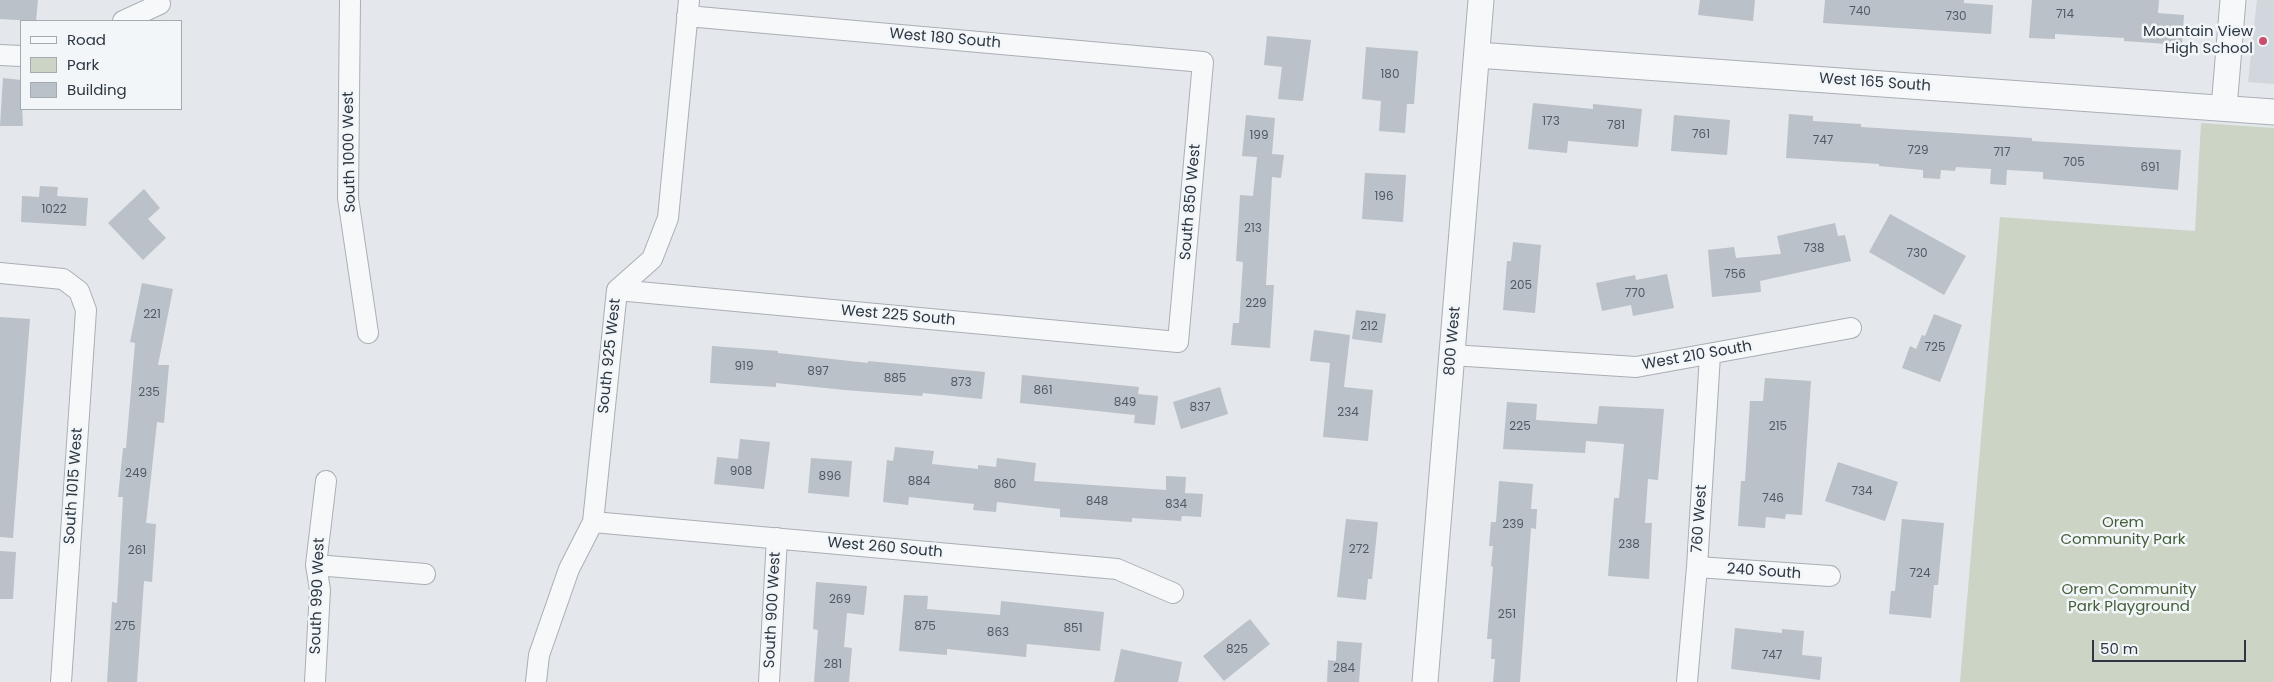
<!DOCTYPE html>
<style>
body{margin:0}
#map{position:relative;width:2274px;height:682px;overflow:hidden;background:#e4e7eb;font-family:Poppins,sans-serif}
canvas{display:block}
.legend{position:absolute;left:20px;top:20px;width:162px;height:90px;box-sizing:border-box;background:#f3f6f8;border:1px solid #a3aab0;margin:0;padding:6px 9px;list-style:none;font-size:15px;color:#2c3743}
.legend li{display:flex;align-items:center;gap:10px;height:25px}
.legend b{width:25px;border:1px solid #a3aab0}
.scale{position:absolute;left:2092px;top:640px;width:154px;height:22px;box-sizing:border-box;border:2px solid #2c3743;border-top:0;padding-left:6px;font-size:15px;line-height:18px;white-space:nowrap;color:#2c3743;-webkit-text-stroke:4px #f3f6f8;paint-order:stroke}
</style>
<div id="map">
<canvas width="2274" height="682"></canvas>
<ul class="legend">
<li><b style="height:6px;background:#f6f8f9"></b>Road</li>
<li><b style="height:14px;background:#cbd4c5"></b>Park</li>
<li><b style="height:14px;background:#bbc1c8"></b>Building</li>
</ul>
<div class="scale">50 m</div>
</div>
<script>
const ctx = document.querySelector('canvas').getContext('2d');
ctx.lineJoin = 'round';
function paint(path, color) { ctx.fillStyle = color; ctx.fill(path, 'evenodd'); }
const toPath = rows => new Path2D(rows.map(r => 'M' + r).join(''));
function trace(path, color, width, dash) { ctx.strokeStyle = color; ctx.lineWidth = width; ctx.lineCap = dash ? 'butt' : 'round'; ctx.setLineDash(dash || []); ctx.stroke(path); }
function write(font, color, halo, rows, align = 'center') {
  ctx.font = font + ' Poppins,sans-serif'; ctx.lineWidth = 5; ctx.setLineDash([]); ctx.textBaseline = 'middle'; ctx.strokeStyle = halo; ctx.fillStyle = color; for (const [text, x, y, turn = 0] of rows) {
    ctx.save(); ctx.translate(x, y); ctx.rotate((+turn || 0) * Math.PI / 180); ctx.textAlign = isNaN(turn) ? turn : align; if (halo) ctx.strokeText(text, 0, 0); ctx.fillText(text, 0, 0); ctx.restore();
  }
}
const built = toPath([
 [2257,0,2274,0,2274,84,2248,82]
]);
const green = toPath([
 [2201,123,2274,128,2274,682,1960,682,2000,217,2195,231]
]);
const building = toPath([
 [0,0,38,0,36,21,0,19],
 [1700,0,1755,0,1753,21,1698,15],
 [1825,0,1964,0,1964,3,1993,5,1991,34,1823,23],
 [2032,0,2159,0,2158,13,2184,15,2182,45,2124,41,2124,38,2055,34,2055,39,2029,38],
 [1267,36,1311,40,1303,101,1278,99,1282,67,1264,65],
 [1366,47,1418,51,1414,104,1407,104,1405,133,1379,131,1381,101,1362,99],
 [3,78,21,80,23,126,0,126],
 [1533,103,1593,109,1593,104,1642,109,1638,147,1568,141,1567,153,1528,149],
 [1789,114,1813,116,1813,121,1861,124,1861,127,2032,138,2032,141,2181,150,2178,190,2043,179,2043,172,2007,170,2006,185,1990,184,1991,169,1956,167,1955,171,1941,170,1940,179,1923,178,1923,170,1879,166,1879,164,1786,158],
 [1246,115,1275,118,1272,154,1284,155,1281,178,1272,177,1266,285,1274,285,1270,348,1231,345,1233,323,1239,323,1243,262,1236,261,1240,195,1253,196,1257,157,1242,156],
 [1674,115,1730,120,1727,155,1671,151],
 [1365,173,1406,175,1403,222,1362,219],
 [40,186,58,187,57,196,88,198,86,226,21,222,22,196,39,197],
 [144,189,160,208,148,219,166,238,143,260,108,223],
 [1890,214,1966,256,1944,295,1869,252],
 [1835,223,1838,236,1845,235,1851,261,1760,281,1761,292,1712,297,1708,250,1734,247,1736,258,1781,254,1777,236],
 [1513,242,1541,245,1535,313,1503,310,1507,261,1511,261],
 [1667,274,1674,308,1633,316,1631,305,1602,311,1596,283,1635,275,1636,280],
 [142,283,173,289,158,365,169,365,164,423,157,422,146,523,156,524,152,582,144,581,137,682,107,682,112,602,117,603,123,497,118,497,123,448,126,448,135,343,130,342],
 [1356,310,1386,314,1382,343,1352,339],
 [1934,314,1962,325,1940,382,1902,368,1910,346,1916,349,1922,335,1925,336],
 [0,317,30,319,13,538,0,537],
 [1314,330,1350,335,1344,387,1373,390,1368,441,1323,437,1330,363,1310,361],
 [712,346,778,351,778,353,868,363,868,361,985,372,982,399,923,393,922,396,845,390,776,383,776,387,710,383],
 [1022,375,1139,387,1138,394,1158,396,1155,425,1134,423,1135,415,1020,403],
 [1765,378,1811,381,1802,515,1786,514,1785,519,1766,517,1765,528,1738,526,1741,481,1745,481,1750,401,1763,401],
 [1220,387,1228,414,1181,429,1173,402],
 [1507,402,1537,404,1536,420,1597,424,1599,406,1664,409,1658,480,1648,479,1645,523,1652,523,1649,579,1608,576,1614,498,1619,498,1624,444,1586,441,1585,453,1503,449],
 [740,439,770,442,764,489,714,484,717,457,738,459],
 [895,447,934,451,932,464,978,469,978,465,996,467,997,458,1036,463,1034,481,1166,490,1166,476,1186,477,1185,493,1203,494,1201,517,1182,516,1181,521,1132,518,1132,522,1060,517,1060,509,997,502,996,512,973,510,974,504,909,497,908,505,883,502,887,460,893,461],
 [811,458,852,461,849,497,808,493],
 [1838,462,1898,482,1885,521,1825,501],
 [1499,481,1533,484,1531,509,1537,509,1536,529,1531,528,1520,682,1493,682,1495,659,1491,659,1492,639,1487,639,1493,567,1491,566,1493,546,1489,546,1491,522,1496,522],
 [1346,519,1378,522,1372,579,1368,579,1366,600,1337,597],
 [1902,519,1944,523,1938,585,1934,585,1931,618,1889,614,1891,591,1895,591],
 [0,551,16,552,13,599,0,599],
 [816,582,867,586,864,615,847,613,844,647,852,648,849,682,814,682,818,630,813,629],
 [904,595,928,596,927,609,1000,615,1001,601,1104,612,1100,651,1027,644,1026,657,947,649,947,655,899,651],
 [1250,619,1270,644,1224,681,1203,656],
 [1735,628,1782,633,1782,629,1804,631,1802,655,1822,657,1820,680,1731,669],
 [1337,641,1362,643,1359,682,1327,682,1328,660,1336,661],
 [1121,649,1182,662,1178,682,1114,682]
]);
const minor = toPath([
 [350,0,348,198,368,333],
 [123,21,160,4,159,0],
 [0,55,21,56],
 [0,273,63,279,79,291,86,310,61,682],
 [617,290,1178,342,1203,62,687,16],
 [1452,355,1636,367,1851,328],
 [593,522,1117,569,1173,593],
 [316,565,425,574],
 [1697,567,1830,576],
 [315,682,320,590,316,565,326,481],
 [536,682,539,655,569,569,593,522,617,290,652,259,668,218,689,0],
 [769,682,777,538],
 [1687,682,1697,567,1710,355]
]);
const tertiary = toPath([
 [1477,55,2274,112],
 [2224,108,2233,0],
 [1425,682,1481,0]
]);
const markers = [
 [2263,41,5,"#ca4f6f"]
];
const numberNames = [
 ["740",1860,12],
 ["714",2065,15],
 ["730",1956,17],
 ["180",1390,75],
 ["173",1551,122],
 ["781",1616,126],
 ["761",1701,135],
 ["199",1259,136],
 ["747",1823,141],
 ["729",1918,151],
 ["717",2002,153],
 ["705",2074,163],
 ["691",2150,168],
 ["196",1384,197],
 ["1022",54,210],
 ["213",1253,229],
 ["738",1814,249],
 ["730",1917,254],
 ["756",1735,275],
 ["205",1521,286],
 ["770",1635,294],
 ["229",1256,304],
 ["221",152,315],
 ["212",1369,327],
 ["725",1935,348],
 ["919",744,367],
 ["897",818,372],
 ["885",895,379],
 ["873",961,383],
 ["861",1043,391],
 ["235",149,393],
 ["849",1125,403],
 ["837",1200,408],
 ["234",1348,413],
 ["225",1520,427],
 ["215",1778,427],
 ["908",741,472],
 ["249",136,474],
 ["896",830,477],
 ["884",919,482],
 ["860",1005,485],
 ["734",1862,492],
 ["746",1773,499],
 ["848",1097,502],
 ["834",1176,505],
 ["239",1513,525],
 ["238",1629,545],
 ["272",1359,550],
 ["261",137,551],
 ["724",1920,574],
 ["269",840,600],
 ["251",1507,615],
 ["275",125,627],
 ["875",925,627],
 ["851",1073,629],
 ["863",998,633],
 ["825",1237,650],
 ["747",1772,656],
 ["281",833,665],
 ["284",1344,669]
];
const poiNames = [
 ["Mountain View",2253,32],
 ["High School",2253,49]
];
const streetNames = [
 ["West 180 South",945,39,5],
 ["West 165 South",1875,83,4],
 ["South 1000 West",350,152,-91],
 ["South 850 West",1191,202,-85],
 ["West 225 South",898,316,5],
 ["800 West",1453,341,-85],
 ["South 925 West",610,356,-84],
 ["West 210 South",1697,356,-10],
 ["South 1015 West",74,486,-86],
 ["760 West",1700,519,-86],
 ["West 260 South",885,548,5],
 ["240 South",1764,572,4],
 ["South 990 West",318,596,-88],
 ["South 900 West",773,610,-87]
];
const parkNames = [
 ["Orem",2123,523],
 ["Community Park",2123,540],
 ["Orem Community",2129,590],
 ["Park Playground",2129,607]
];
paint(built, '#d2d7dd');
paint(green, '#cbd4c5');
paint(building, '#bbc1c8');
trace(minor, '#a9afb5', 22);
trace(tertiary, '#a9afb5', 27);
trace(minor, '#f6f8f9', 20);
trace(tertiary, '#f6f8f9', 25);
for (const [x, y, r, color] of markers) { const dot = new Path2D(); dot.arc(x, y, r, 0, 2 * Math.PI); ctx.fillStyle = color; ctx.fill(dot); trace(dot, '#f3f6f8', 2); }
write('12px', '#505a64', null, numberNames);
write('15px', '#2c3743', '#f3f6f8', poiNames, 'right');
write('15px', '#2c3743', '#f3f6f8', streetNames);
write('15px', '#445e3a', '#f3f6f8', parkNames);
</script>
